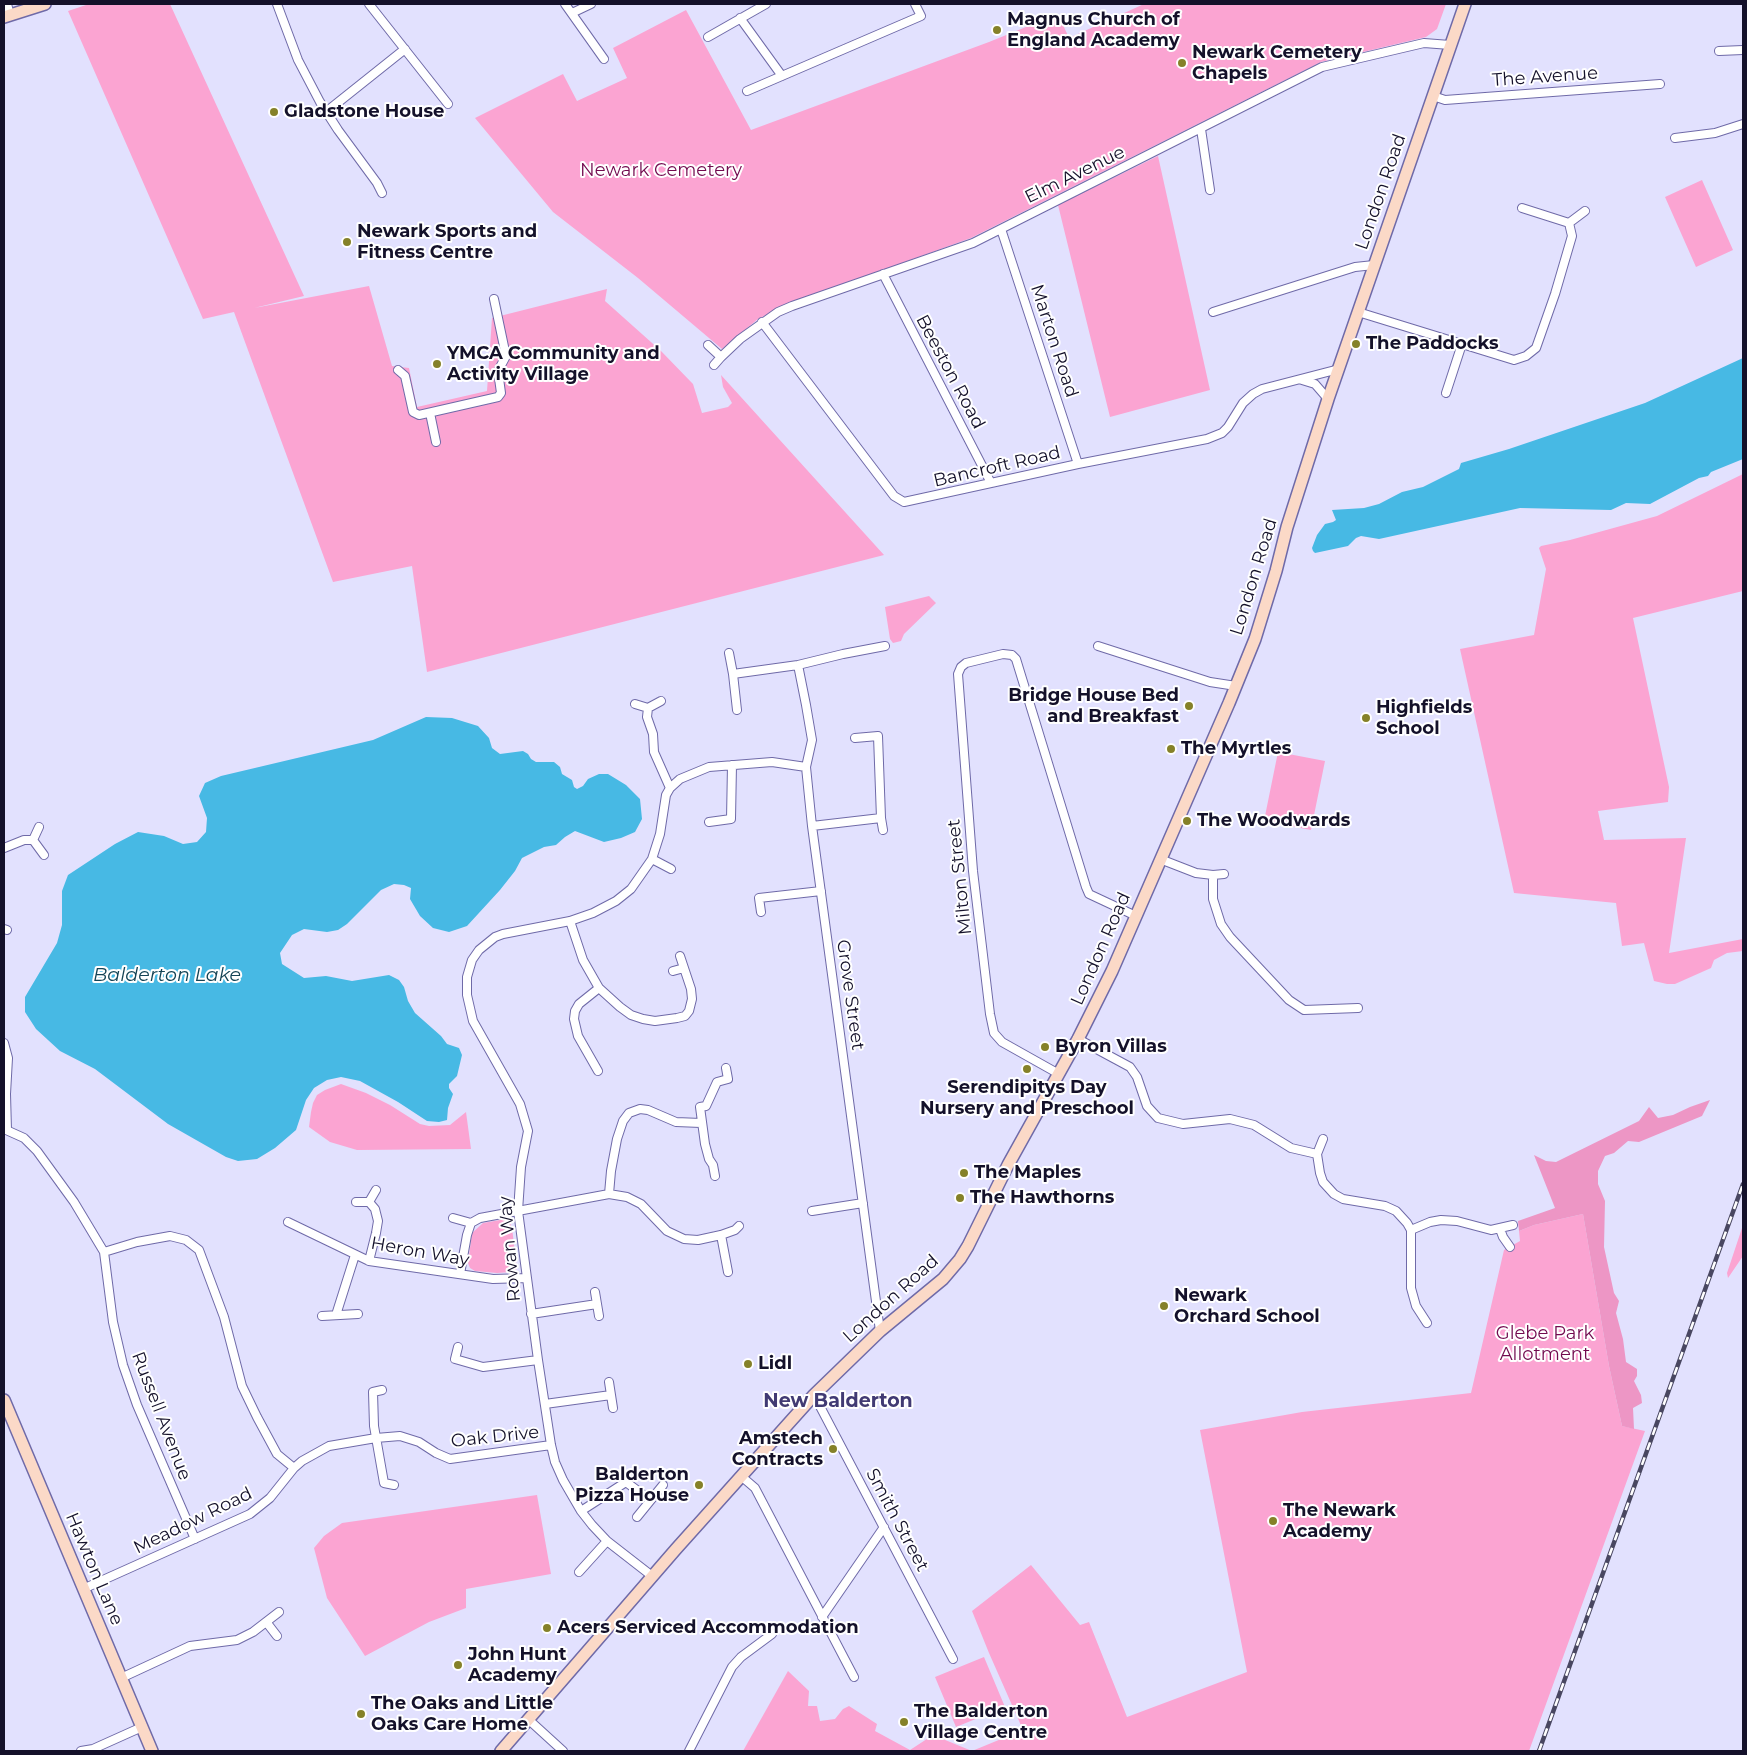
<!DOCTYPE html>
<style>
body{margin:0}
#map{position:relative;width:1747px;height:1755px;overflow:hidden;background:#e2e1fe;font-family:Montserrat,sans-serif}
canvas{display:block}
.frame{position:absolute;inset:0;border:5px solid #14112a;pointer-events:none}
</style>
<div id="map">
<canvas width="1747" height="1755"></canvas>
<div class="frame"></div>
</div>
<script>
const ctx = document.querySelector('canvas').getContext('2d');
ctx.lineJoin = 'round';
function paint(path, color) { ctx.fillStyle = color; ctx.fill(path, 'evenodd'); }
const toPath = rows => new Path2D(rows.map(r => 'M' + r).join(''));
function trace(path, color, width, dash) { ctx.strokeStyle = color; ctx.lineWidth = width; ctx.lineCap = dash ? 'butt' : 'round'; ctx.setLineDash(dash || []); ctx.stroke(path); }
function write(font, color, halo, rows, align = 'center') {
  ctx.font = font + ' Montserrat,sans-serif'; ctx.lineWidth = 4; ctx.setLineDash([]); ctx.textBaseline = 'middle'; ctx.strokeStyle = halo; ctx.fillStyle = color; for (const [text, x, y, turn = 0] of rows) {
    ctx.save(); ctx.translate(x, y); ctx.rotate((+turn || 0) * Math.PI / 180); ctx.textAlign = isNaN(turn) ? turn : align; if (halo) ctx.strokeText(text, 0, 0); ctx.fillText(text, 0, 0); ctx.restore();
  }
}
const green = toPath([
 [89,4,170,4,304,296,254,308,369,286,392,366,409,368,417,407,487,391,492,318,607,289,605,301,661,351,693,384,702,413,728,407,732,403,723,387,721,375,884,555,427,672,412,566,333,582,234,312,203,319,68,11],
 [1144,4,1446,4,1437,29,1426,37,1321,62,971,238,789,304,758,319,722,349,638,278,553,212,475,118,563,74,577,101,627,78,613,48,686,10,751,130,989,42,1058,14,1069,38],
 [1158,156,1210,390,1110,417,1058,205],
 [1702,180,1733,250,1696,267,1665,197],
 [1743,474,1743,591,1633,618,1669,787,1668,802,1598,811,1604,840,1686,838,1669,953,1743,939,1743,951,1727,953,1714,960,1711,968,1675,984,1667,984,1654,981,1644,943,1622,946,1616,903,1514,893,1460,649,1534,635,1546,569,1539,548,1541,546,1570,540,1657,516],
 [929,596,936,603,904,634,901,641,893,643,890,639,885,607],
 [1278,752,1325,761,1311,830,1264,821],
 [341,1084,366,1093,390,1105,420,1124,429,1126,450,1125,466,1112,471,1149,357,1150,330,1142,309,1127,311,1112,313,1103,317,1095,325,1090],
 [1583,1214,1609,1366,1622,1426,1645,1431,1529,1751,743,1751,788,1671,809,1691,808,1706,817,1706,820,1721,835,1719,843,1709,849,1706,877,1724,875,1731,910,1750,933,1735,972,1751,1023,1730,989,1653,972,1611,1031,1565,1080,1625,1089,1622,1127,1717,1247,1672,1200,1430,1302,1412,1471,1393,1504,1250,1520,1241,1519,1231,1534,1225],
 [506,1219,510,1222,512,1228,517,1269,511,1272,497,1273,475,1271,470,1268,468,1263,472,1233,483,1223],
 [1743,1225,1743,1256,1728,1278,1727,1273],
 [537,1495,551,1574,466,1589,466,1608,429,1622,365,1656,327,1598,314,1548,324,1536,342,1523],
 [984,1657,1005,1707,956,1727,935,1677]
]);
const forest = toPath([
 [1710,1100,1702,1116,1639,1142,1628,1141,1614,1153,1605,1156,1598,1171,1598,1184,1605,1201,1604,1247,1614,1293,1619,1301,1616,1313,1623,1339,1626,1362,1637,1369,1637,1376,1634,1381,1641,1395,1642,1403,1633,1408,1634,1429,1622,1426,1609,1366,1583,1214,1534,1225,1519,1231,1518,1221,1555,1208,1534,1155,1546,1161,1556,1162,1639,1121,1649,1107,1658,1118,1673,1115,1690,1107]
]);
const water = toPath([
 [1743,358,1743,459,1711,472,1708,476,1699,478,1650,504,1626,503,1611,510,1520,508,1379,539,1361,536,1356,538,1348,546,1315,553,1313,551,1312,548,1317,535,1325,524,1333,522,1336,520,1332,510,1364,508,1379,504,1402,492,1423,487,1459,469,1461,463,1509,449,1645,403],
 [426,717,452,718,478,726,489,738,492,748,500,754,523,751,528,754,531,759,536,762,554,762,560,767,562,774,572,780,574,787,577,789,583,786,588,779,599,774,608,774,626,785,640,799,642,819,635,832,621,838,604,842,575,831,565,837,556,845,544,847,522,858,515,871,500,890,467,926,449,932,433,928,420,916,410,899,411,888,404,885,394,884,381,890,347,924,338,930,327,932,304,929,292,935,280,953,282,964,304,978,326,976,352,981,389,975,399,980,404,987,408,1001,415,1013,441,1036,447,1044,459,1048,462,1055,457,1076,449,1084,449,1088,453,1094,448,1108,447,1120,439,1122,427,1121,398,1102,360,1081,341,1077,327,1080,314,1088,306,1100,296,1130,275,1148,257,1159,238,1161,226,1157,168,1124,95,1069,60,1051,36,1029,25,1012,25,997,57,943,62,925,62,891,68,875,115,844,138,832,164,836,183,844,197,842,206,832,207,818,199,796,205,783,221,776,373,740]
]);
const street = toPath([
 [7,4,10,15],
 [277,4,298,60,320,102,338,130,377,183,382,193],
 [369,4,448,104],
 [565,4,604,59],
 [572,13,591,4],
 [740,18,782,76],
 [708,37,766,4],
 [1719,51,1743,50],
 [747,91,921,16,915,4],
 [1433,96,1445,100,1660,84],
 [326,112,405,49],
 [1201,129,1210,190],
 [1675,138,1715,133,1743,124],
 [1522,208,1569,223],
 [1001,229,1078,464],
 [883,274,991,483],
 [1213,312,1355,267,1374,265],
 [1358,312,1514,360,1526,356,1536,348,1555,294,1572,236,1569,223,1585,211],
 [762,322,894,496,904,502,1078,464,1207,439,1222,433,1228,427,1243,403,1253,394,1262,389,1339,369],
 [708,345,721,357,740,339,778,312,792,306,973,243,1322,67,1424,43,1450,45],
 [714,365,721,357],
 [398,370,405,376,413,412,419,415,498,397,501,393,498,371,506,356,494,299],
 [1302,380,1315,384,1328,399],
 [1446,393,1462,344],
 [430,413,436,442],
 [1098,646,1210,682,1236,686],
 [729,653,733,674],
 [798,665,806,705,812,740,806,767,812,826,880,1331],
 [635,704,648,708,661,701],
 [648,708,647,717,653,734,654,752,670,788],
 [737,710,733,674,798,665,843,654,885,646],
 [881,818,883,830],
 [709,822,731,819,732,765],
 [812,826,881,818,878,736,855,738],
 [39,827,33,840,44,855],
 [4,848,24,840,33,840],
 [652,859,671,869],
 [1160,859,1196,873,1213,875,1224,874],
 [1213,875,1213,899,1221,924,1230,937,1289,1000,1304,1010,1358,1008],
 [761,912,759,898,821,891],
 [570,921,583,960,599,988,620,1007,631,1015,643,1019,655,1021,677,1018,685,1016,689,1011,692,999,691,989,680,956],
 [4,929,7,930],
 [673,971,684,968],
 [1078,1039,1130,1067,1137,1077,1147,1106,1158,1118,1183,1124,1230,1119,1254,1125,1291,1148,1317,1154,1320,1173,1323,1182,1334,1194,1343,1199,1385,1206,1396,1211,1407,1223,1411,1230,1411,1288,1416,1306,1427,1323],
 [4,1043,8,1058,6,1094,7,1130],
 [598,1071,578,1036,574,1019,575,1011,579,1004,599,988],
 [1059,1074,1002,1042,994,1033,990,1014,973,871,959,687,958,674,961,667,966,663,1003,654,1012,655,1016,659,1086,887,1089,894,1136,916],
 [4,1129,24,1138,37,1151,74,1202,104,1252,113,1322,123,1365,137,1405,195,1539],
 [1317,1154,1323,1139],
 [715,1176,713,1165,709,1159,705,1144,700,1107,706,1106,717,1082,728,1079,726,1068],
 [609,1194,611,1171,617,1139,623,1121,629,1113,640,1109,648,1110,676,1122,701,1123],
 [356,1202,369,1202,375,1209,378,1221,376,1233,369,1261],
 [369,1202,376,1190],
 [812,1211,863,1203],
 [453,1218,471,1223],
 [288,1222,369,1261,493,1279,526,1278],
 [1500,1229,1503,1237,1510,1247],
 [1411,1230,1430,1222,1441,1220,1457,1221,1491,1230,1513,1225],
 [721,1235,728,1272],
 [104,1252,137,1242,170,1236,186,1240,199,1250,224,1317,242,1386,257,1417,277,1454,294,1468],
 [460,1274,467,1235,471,1223,480,1218,609,1194,627,1197,641,1204,667,1231,684,1239,698,1240,721,1235,735,1230,739,1226],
 [595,1292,599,1316],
 [531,1314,597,1304],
 [336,1315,355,1255],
 [322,1316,358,1314],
 [458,1347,455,1359,483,1367,538,1360],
 [609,1382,613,1408],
 [382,1390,373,1392,374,1426,384,1483,394,1485],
 [814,1395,953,1659],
 [545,1404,611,1395],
 [741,1476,755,1488,854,1677],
 [581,1511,626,1482,650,1500],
 [637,1517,663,1485],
 [579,1572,607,1541],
 [652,1576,607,1541,592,1525,581,1511,563,1480,555,1462,551,1445,538,1360,518,1211,521,1167,528,1131,520,1104,473,1021,467,995,467,977,472,960,479,950,495,937,503,934,570,921,593,913,616,901,631,889,652,859,660,834,666,795,670,788,680,779,709,767,772,762,806,767],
 [83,1589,250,1514,270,1498,294,1468,302,1461,329,1446,376,1438,400,1436,419,1442,436,1453,450,1459,551,1445],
 [822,1617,884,1527],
 [267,1623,277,1636],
 [121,1678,190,1646,237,1640,253,1632,279,1612],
 [529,1720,563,1751],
 [81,1751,93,1749,142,1727],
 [689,1751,732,1667,741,1657,772,1634]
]);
const secondary = toPath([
 [4,17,45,4],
 [4,1400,152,1751],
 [501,1751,676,1549,814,1395,880,1331,943,1279,960,1259,968,1246,1008,1165,1078,1039,1112,971,1229,703,1255,639,1276,571,1287,527,1328,399,1465,4]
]);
const rail = toPath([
 [1539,1751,1743,1184]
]);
const markers = [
 [997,30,5,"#858129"],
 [1182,63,5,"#858129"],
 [274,112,5,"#858129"],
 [347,242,5,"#858129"],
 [1356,344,5,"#858129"],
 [437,364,5,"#858129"],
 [1189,706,5,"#858129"],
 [1366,718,5,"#858129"],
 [1171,749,5,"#858129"],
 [1187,821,5,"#858129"],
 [1045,1047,5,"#858129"],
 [1027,1069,5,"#858129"],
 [964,1173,5,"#858129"],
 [960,1198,5,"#858129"],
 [1164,1306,5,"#858129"],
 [748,1364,5,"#858129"],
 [833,1449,5,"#858129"],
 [699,1485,5,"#858129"],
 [1273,1521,5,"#858129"],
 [547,1628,5,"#858129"],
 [458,1665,5,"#858129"],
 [361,1714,5,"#858129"],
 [904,1722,5,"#858129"]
];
const poiNames = [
 ["Magnus Church of",1007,20],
 ["England Academy",1007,41],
 ["Newark Cemetery",1192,53],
 ["Chapels",1192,74],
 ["Gladstone House",284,112],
 ["Newark Sports and",357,232],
 ["Fitness Centre",357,253],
 ["The Paddocks",1366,344],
 ["YMCA Community and",447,354],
 ["Activity Village",447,375],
 ["Bridge House Bed",1179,696,"right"],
 ["and Breakfast",1179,717,"right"],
 ["Highfields",1376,708],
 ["School",1376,729],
 ["The Myrtles",1181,749],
 ["The Woodwards",1197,821],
 ["Byron Villas",1055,1047],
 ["Serendipitys Day",1027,1088,"center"],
 ["Nursery and Preschool",1027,1109,"center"],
 ["The Maples",974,1173],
 ["The Hawthorns",970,1198],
 ["Newark",1174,1296],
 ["Orchard School",1174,1317],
 ["Lidl",758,1364],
 ["Amstech",823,1439,"right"],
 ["Contracts",823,1460,"right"],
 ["Balderton",689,1475,"right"],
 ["Pizza House",689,1496,"right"],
 ["The Newark",1283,1511],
 ["Academy",1283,1532],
 ["Acers Serviced Accommodation",557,1628],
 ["John Hunt",468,1655],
 ["Academy",468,1676],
 ["The Oaks and Little",371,1704],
 ["Oaks Care Home",371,1725],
 ["The Balderton",914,1712],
 ["Village Centre",914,1733]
];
const streetNames = [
 ["The Avenue",1545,77,-4],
 ["Elm Avenue",1075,175,-26],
 ["London Road",1381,192,-71],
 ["Marton Road",1054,341,72],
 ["Beeston Road",950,372,62],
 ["Bancroft Road",997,467,-13],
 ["London Road",1254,577,-73],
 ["Milton Street",960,877,-96],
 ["London Road",1101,949,-66],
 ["Grove Street",850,995,82],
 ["Rowan Way",510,1249,-95],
 ["Heron Way",420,1252,10],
 ["London Road",891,1299,-42],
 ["Russell Avenue",161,1416,69],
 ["Oak Drive",495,1437,-6],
 ["Smith Street",897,1520,62],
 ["Meadow Road",193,1521,-26],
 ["Hawton Lane",94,1569,67]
];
const parkNames = [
 ["Newark Cemetery",661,171],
 ["Glebe Park",1545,1334],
 ["Allotment",1545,1355]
];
const waterNames = [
 ["Balderton Lake",167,975]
];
const neighbourhoodNames = [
 ["New Balderton",838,1401]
];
paint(green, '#fba4d2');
paint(forest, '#ed96c5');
paint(water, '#47b9e4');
trace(street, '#6f6aa8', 10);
trace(secondary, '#6f6aa8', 14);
trace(street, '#fff', 8);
trace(secondary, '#fbd9c7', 11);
trace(rail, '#494761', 4.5);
trace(rail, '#fff', 2.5, [8]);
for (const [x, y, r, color] of markers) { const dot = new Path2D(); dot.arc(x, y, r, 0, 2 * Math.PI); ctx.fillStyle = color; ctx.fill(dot); trace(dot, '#fff', 2); }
write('bold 18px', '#14112a', '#fff', poiNames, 'left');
write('18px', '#14112a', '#fff', streetNames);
write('18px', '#720a4f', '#fff', parkNames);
write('italic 19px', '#144456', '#fff', waterNames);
write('bold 19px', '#413a73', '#fff', neighbourhoodNames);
</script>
